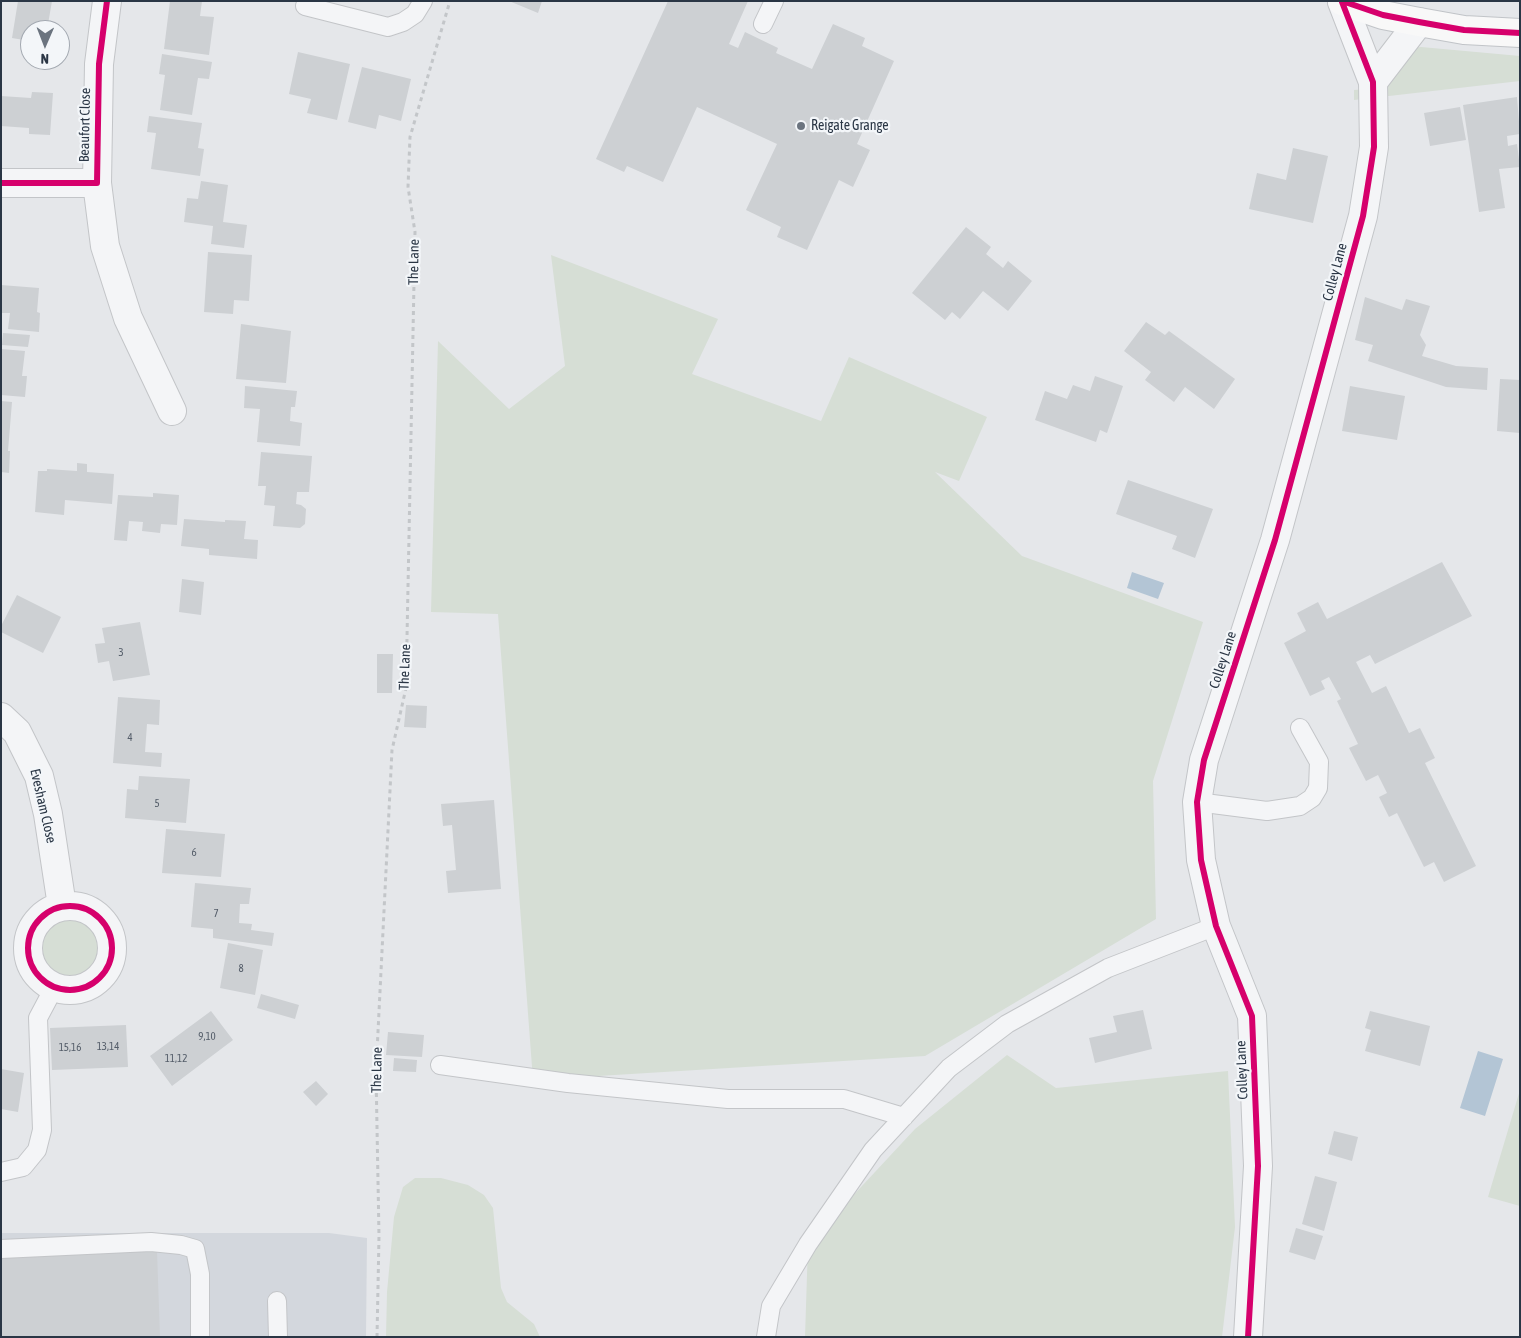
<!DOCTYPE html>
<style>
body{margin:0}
#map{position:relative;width:1521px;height:1338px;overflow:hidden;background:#e5e7ea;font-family:"Asap Condensed",sans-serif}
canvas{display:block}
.frame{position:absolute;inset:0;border:2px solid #2a3645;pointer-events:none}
.north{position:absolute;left:20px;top:20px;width:50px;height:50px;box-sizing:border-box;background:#f3f6f9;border:1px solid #a3a9b1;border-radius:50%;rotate:181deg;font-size:14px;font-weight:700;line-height:20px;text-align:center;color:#2a3645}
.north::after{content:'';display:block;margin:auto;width:18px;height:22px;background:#6b747f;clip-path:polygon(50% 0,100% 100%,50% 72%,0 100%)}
</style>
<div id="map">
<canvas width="1521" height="1338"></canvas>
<div class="frame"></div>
<div class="north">N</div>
</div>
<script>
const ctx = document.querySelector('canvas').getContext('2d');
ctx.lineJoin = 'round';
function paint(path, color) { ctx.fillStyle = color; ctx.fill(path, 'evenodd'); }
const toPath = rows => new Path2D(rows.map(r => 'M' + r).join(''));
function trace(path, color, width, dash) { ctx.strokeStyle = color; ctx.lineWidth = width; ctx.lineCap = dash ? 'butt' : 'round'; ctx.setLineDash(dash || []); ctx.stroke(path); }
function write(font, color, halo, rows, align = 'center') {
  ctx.font = font + ' "Asap Condensed",sans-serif'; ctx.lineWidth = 4.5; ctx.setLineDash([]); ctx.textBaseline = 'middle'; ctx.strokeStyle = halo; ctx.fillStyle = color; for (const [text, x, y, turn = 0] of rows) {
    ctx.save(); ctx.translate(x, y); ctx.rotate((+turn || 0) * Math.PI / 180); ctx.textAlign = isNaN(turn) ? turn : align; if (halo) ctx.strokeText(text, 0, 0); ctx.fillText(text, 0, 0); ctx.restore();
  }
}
const built = toPath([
 [1,1233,329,1233,367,1238,366,1337,1,1337]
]);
const green = toPath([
 [1421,47,1520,56,1520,81,1354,100,1354,90,1387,87,1411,48],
 [551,255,718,319,692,374,821,421,849,357,987,417,959,481,935,472,1022,556,1203,622,1153,781,1156,919,925,1056,533,1080,498,614,431,612,438,341,509,409,565,366],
 '39 947a30 30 0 1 1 60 0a30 30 0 1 1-60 0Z',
 [1007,1055,1056,1088,1228,1071,1235,1227,1222,1337,805,1337,808,1244,915,1129],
 [1520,1090,1520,1206,1488,1197],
 [415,1178,441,1178,468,1185,484,1195,493,1208,501,1288,507,1302,534,1324,540,1337,386,1337,387,1292,394,1217,403,1187]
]);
const water = toPath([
 [1132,572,1164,583,1158,599,1127,588],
 [1478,1051,1503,1059,1485,1116,1460,1108]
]);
const building = toPath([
 [18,1,52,1,47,30,30,30,30,41,12,38],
 [170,1,202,1,200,16,214,17,209,55,164,49],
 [509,1,542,1,538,13],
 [668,1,748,1,729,44,738,48,745,32,778,48,776,53,812,69,833,24,865,38,862,46,894,61,857,144,870,150,853,187,839,180,807,250,777,237,781,227,746,210,777,144,697,107,663,182,627,166,624,172,596,159],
 [298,52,350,64,337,120,307,113,311,99,289,94],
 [162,54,212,62,209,79,198,78,192,115,160,110,165,75,159,74],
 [362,67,411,79,401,121,379,115,376,129,348,122],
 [32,92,53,93,50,135,29,134,29,128,1,126,1,96,31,98],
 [1517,97,1520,134,1507,136,1508,146,1517,144,1520,167,1499,169,1505,208,1479,212,1463,105],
 [1460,107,1466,140,1430,146,1424,113],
 [149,116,202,123,198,148,204,149,200,176,151,169,156,133,147,132],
 [1293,148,1328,156,1313,223,1249,209,1257,173,1286,180],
 [201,181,228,185,223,222,247,225,244,248,211,244,213,226,184,222,187,198,198,199],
 [966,227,991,247,986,254,1003,268,1008,261,1032,281,1008,311,983,291,960,319,952,312,945,320,912,293],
 [208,252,252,255,249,301,234,300,233,314,204,312],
 [1,285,39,288,37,312,40,313,39,332,8,329,10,313,1,313],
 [1365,297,1402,310,1406,299,1430,306,1420,335,1426,345,1422,356,1456,366,1488,368,1487,390,1446,387,1368,361,1373,345,1355,340],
 [1146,322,1165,335,1169,331,1235,379,1214,409,1185,387,1174,402,1145,380,1151,372,1124,351],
 [241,324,291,331,286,383,236,379],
 [3,333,30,335,28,347,2,345],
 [1,349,25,351,22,376,27,376,25,397,1,395],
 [1095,376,1123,386,1107,433,1100,430,1096,442,1035,420,1045,391,1067,399,1073,385,1090,391],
 [1500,379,1520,380,1520,433,1497,431],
 [245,386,297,391,295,407,291,407,290,421,302,423,300,446,257,442,260,409,244,408],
 [1350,386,1405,396,1397,440,1342,431],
 [1,401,12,402,8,451,10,451,9,473,1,472],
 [261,452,312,456,309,492,297,492,296,504,301,505,306,509,305,524,300,528,273,526,275,506,264,505,266,486,258,486],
 [77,463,87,464,87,472,114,474,112,504,65,500,64,515,35,512,38,471,47,471,47,469,77,471],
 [1128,480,1213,509,1195,558,1172,549,1177,536,1116,514],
 [153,493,179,495,177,525,161,524,160,533,142,531,143,522,129,521,127,541,114,540,118,495,153,497],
 [184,519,225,522,225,520,246,521,244,539,258,540,257,559,209,555,209,549,181,546],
 [1442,562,1472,616,1375,664,1370,655,1356,662,1372,693,1386,686,1409,733,1420,728,1435,758,1425,763,1476,866,1444,882,1434,862,1424,867,1397,813,1389,817,1379,797,1387,793,1378,775,1366,781,1349,748,1358,744,1337,701,1341,699,1329,677,1321,681,1325,689,1310,696,1284,643,1306,631,1297,613,1318,602,1327,619],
 [182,579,204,582,201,615,179,612],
 [17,595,61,617,43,653,1,632,1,626],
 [140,622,150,675,113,681,109,661,98,663,95,644,105,643,102,628],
 [377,654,393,654,392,693,377,693],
 [118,697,160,700,159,725,147,724,145,752,162,753,161,767,113,763],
 [406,705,427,706,426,728,404,727],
 [139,776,190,779,186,823,125,818,127,789,138,790],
 [494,800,501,889,448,893,446,871,456,870,452,825,443,826,441,804],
 [166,829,225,834,221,877,162,873],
 [195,883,251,888,249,904,240,904,239,923,252,924,251,930,274,933,272,946,213,938,213,929,191,927],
 [228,943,263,950,255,995,220,988],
 [261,994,299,1005,295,1019,257,1008],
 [1143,1010,1152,1049,1095,1063,1089,1038,1117,1032,1113,1016],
 [211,1011,233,1040,172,1086,150,1056],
 [1370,1011,1430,1026,1420,1066,1365,1051,1371,1030,1365,1028],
 [126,1025,128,1067,52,1070,50,1028],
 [388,1032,424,1035,422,1057,386,1055],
 [394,1058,417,1060,416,1072,393,1071],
 [1,1069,24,1073,18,1112,1,1109],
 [316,1081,328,1094,316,1106,303,1092],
 [1334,1131,1358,1137,1352,1161,1328,1154],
 [1315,1176,1337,1182,1324,1231,1302,1224],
 [1296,1228,1323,1236,1315,1260,1289,1252],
 [157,1251,160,1337,1,1337,1,1257]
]);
const path = toPath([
 [377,1337,379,1236,376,1072,392,750,406,688,415,232,408,187,410,137,450,1]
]);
const lane = toPath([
 [305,6,388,27,403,22,415,14,423,1],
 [763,24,774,1],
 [1197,802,1267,811,1300,806,1312,798,1318,788,1319,762,1300,728],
 [440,1065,568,1083,728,1099,844,1099,904,1117],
 [1,1172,23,1167,37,1150,42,1130,38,1018,55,986],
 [1,1249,151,1242,181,1245,195,1249,200,1274,200,1337],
 [277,1301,278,1337],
 [766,1337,771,1306,808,1244,873,1150,949,1068,1007,1024,1108,968,1216,926]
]);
const street = toPath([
 [1373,82,1419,22],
 [1,183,97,183,99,64,107,1],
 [97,183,105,246,128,318,172,411],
 [1,717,17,732,39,776,48,814,62,906],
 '28 948a42 42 0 1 1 84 0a42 42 0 1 1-84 0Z',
 [1248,1337,1258,1166,1252,1016,1216,926,1201,860,1197,802,1204,760,1275,540,1363,216,1374,147,1373,82,1342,2]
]);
const primary = toPath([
 [1342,1,1383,15,1419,22,1464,30,1520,33]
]);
const cycleway = toPath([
 [1342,1,1383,15,1419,22,1464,30,1520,33],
 [1,183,97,183,99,64,107,1],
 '28 948a42 42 0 1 1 84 0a42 42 0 1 1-84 0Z',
 [1248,1337,1258,1166,1252,1016,1216,926,1201,860,1197,802,1204,760,1275,540,1363,216,1374,147,1373,82,1342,2]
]);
const markers = [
 [801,126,5,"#6b747f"]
];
const numberNames = [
 ["3",121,653],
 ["4",130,738],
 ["5",157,804],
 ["6",194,853],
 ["7",216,914],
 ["8",241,969],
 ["9,10",207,1037],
 ["13,14",108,1047],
 ["15,16",70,1048],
 ["11,12",176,1059]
];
const streetNames = [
 ["Beaufort Close",85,125,-89],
 ["The Lane",414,262,-89],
 ["Colley Lane",1335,272,-75],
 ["Colley Lane",1223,660,-72],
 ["The Lane",405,667,-88],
 ["Evesham Close",43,806,77],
 ["The Lane",377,1070,-89],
 ["Colley Lane",1242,1070,-92]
];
const poiNames = [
 ["Reigate Grange",811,126]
];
paint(built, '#d3d7dd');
paint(green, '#d6ded5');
paint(water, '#b3c5d5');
paint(building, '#cdd0d3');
trace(lane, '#c3c5c8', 20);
trace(street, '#c3c5c8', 30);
trace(primary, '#c1c4c8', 30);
trace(path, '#c3c6c9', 3, [4, 4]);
trace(lane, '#f4f5f7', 18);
trace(street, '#f4f5f7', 28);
trace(primary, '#f8f8f8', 28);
trace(cycleway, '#d6006c', 6);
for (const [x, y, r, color] of markers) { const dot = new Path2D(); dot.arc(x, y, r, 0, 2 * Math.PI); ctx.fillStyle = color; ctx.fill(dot); trace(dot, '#f3f6f9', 2); }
write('11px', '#545d69', null, numberNames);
write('14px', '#2a3645', '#f3f6f9', streetNames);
write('14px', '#2a3645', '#f3f6f9', poiNames, 'left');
</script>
